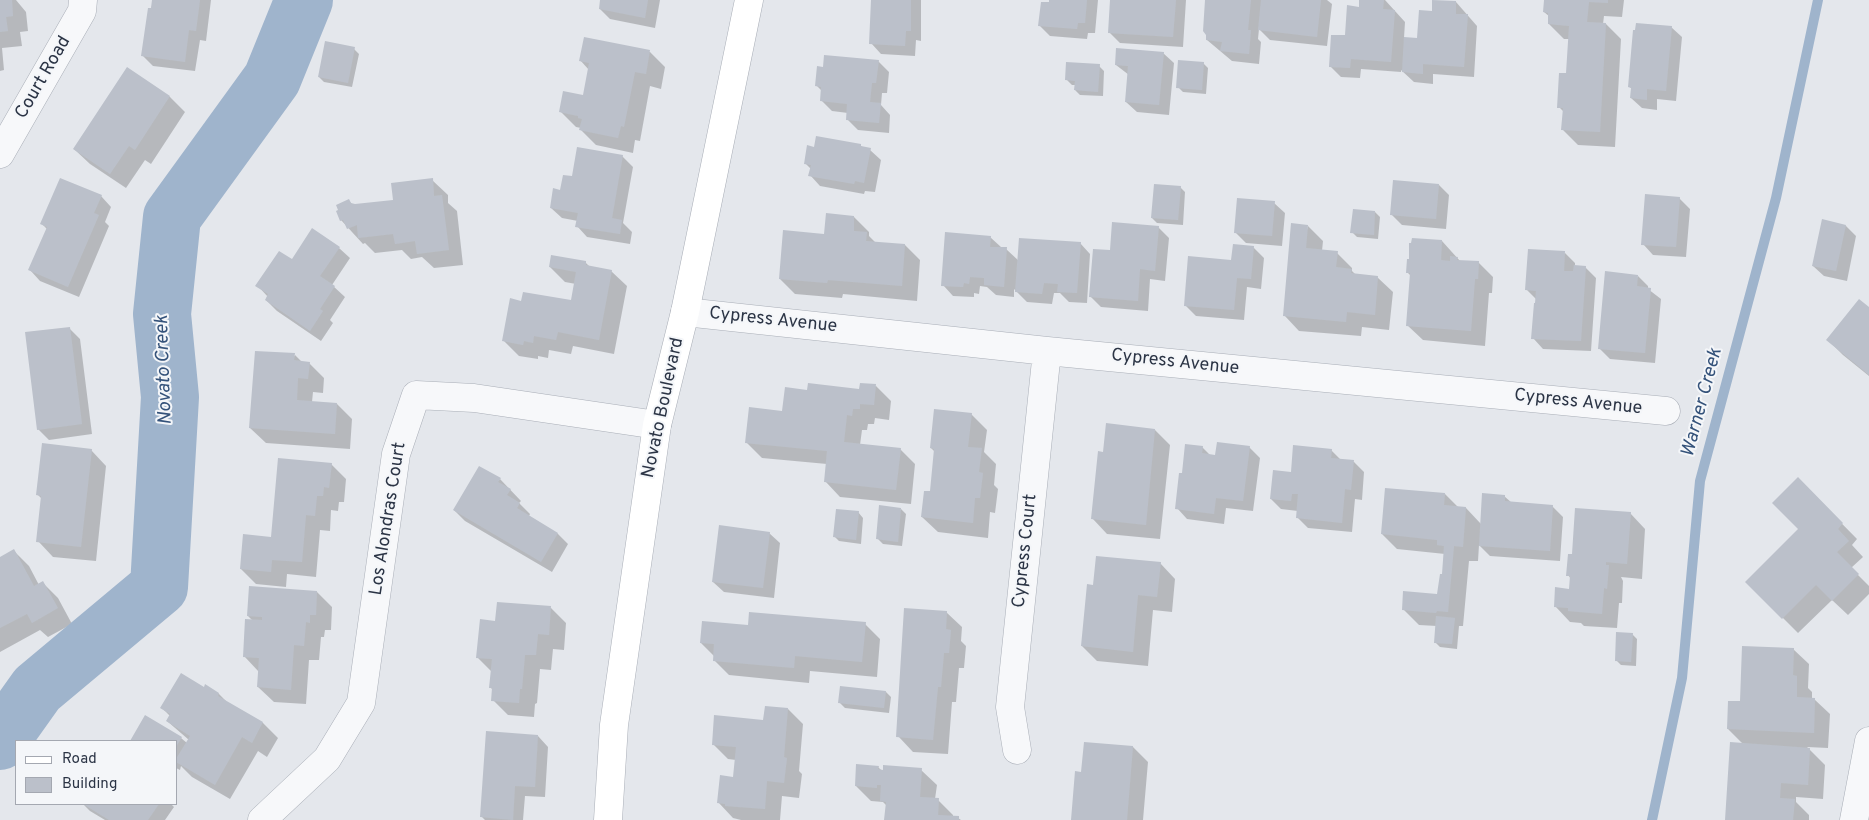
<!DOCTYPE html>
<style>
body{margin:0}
#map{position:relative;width:1869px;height:820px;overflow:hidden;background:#e4e7ec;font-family:Overpass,sans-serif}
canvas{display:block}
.legend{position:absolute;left:15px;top:740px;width:162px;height:65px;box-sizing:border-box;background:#f4f6f9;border:1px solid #a4a8b1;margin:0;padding:6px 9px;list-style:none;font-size:15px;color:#2b3445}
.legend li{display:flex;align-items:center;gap:10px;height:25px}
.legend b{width:25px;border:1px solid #a4a8b1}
</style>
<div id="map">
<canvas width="1869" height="820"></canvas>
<ul class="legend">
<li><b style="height:6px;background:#fff"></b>Road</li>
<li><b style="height:14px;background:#bbc0ca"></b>Building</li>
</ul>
</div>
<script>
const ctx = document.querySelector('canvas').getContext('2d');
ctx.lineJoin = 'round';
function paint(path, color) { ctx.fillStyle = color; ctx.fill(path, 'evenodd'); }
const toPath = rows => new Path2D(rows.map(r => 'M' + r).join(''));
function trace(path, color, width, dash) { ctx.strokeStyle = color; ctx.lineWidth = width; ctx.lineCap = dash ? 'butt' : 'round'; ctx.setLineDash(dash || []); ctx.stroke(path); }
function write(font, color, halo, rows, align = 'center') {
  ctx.font = font + ' Overpass,sans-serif'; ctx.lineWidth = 4; ctx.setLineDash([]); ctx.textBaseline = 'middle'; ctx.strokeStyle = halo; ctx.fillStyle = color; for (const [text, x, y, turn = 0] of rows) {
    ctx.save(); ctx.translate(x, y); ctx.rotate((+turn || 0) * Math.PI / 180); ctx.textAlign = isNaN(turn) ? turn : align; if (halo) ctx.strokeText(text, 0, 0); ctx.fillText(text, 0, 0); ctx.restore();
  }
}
const shadow = toPath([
 [0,0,16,0,26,12,28,31,20,32,22,46,2,48,4,70,0,71],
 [153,0,211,0,206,41,200,40,195,71,153,66,142,55],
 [602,0,660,0,655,28,610,19,600,9],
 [873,0,921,0,921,41,916,40,915,56,881,54,871,43],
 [1051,0,1098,0,1095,33,1088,33,1087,39,1050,36,1040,26],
 [1111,0,1186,0,1183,47,1120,43,1109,32],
 [1207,0,1327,0,1332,4,1327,46,1270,40,1259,29,1258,39,1261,42,1259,64,1232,61,1207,40],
 [1361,0,1385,0,1405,22,1404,38,1418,39,1433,12,1456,2,1477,26,1474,77,1433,74,1433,84,1414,82,1401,70,1401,72,1361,69,1360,78,1341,77,1330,66,1360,8],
 [1545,0,1624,0,1622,17,1604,16,1603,24,1606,24,1621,39,1615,147,1578,145,1562,129,1564,112,1559,107,1567,75,1569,39,1564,39,1549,24,1550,17,1544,12],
 [1671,27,1682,37,1676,101,1657,99,1657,110,1642,108,1631,98,1632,89,1630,87],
 [354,49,359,54,352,87,324,82,319,77],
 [650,52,665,67,661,89,650,86,640,141,635,140,633,153,596,145,581,130,581,128,576,127,560,111,584,97,589,70,580,60],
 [1163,53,1174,63,1169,115,1137,112,1126,102,1129,75,1116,65],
 [878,61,889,72,887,93,882,93,881,105,890,115,889,133,858,130,847,119,848,113,832,111,821,100,822,91,817,86],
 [1203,63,1208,68,1206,94,1183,92,1178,87],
 [1099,66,1104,71,1103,96,1080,95,1075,90,1076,85,1072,85,1067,80],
 [127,69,170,97,185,112,151,164,145,160,126,188,90,164,74,149],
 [861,146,863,148,870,150,881,160,875,192,865,191,864,194,820,186,810,175,811,169,805,163,816,148],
 [622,156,633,167,623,223,632,232,630,244,587,237,577,226,578,221,562,218,551,208,561,191,573,178],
 [432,180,448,195,448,203,457,211,463,265,434,268,422,257,411,259,402,250,375,253,365,243,363,244,341,220,349,201,353,205,395,201],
 [1439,185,1449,195,1446,229,1402,225,1391,214],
 [1180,187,1185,192,1183,225,1157,223,1152,218],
 [101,196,111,207,105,222,109,226,79,297,40,281,30,270,47,229,42,224],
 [1679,198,1690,209,1686,257,1653,255,1643,244],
 [1274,203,1285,213,1282,246,1246,243,1235,232],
 [1375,212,1380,217,1378,239,1357,237,1352,232],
 [854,217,869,232,869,236,876,243,905,245,920,260,917,301,843,294,842,298,795,294,780,279,825,235],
 [1823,221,1846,226,1856,236,1847,281,1824,276,1813,266],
 [1308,226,1323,241,1322,251,1337,253,1352,268,1352,271,1356,275,1377,277,1393,292,1389,330,1362,327,1361,336,1299,331,1284,315],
 [1158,227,1169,238,1165,281,1150,279,1148,311,1101,307,1090,296,1111,252],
 [990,237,1001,247,1006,249,1019,261,1080,243,1090,254,1087,303,1069,302,1060,293,1054,293,1052,304,1027,302,1014,289,1014,297,996,295,987,287,980,286,979,294,974,293,974,297,953,296,943,285],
 [1442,241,1460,261,1478,262,1493,277,1492,293,1489,293,1485,346,1423,340,1407,325,1411,276,1407,272,1413,245],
 [1253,247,1264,258,1261,289,1247,287,1244,320,1196,316,1185,305,1232,261],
 [339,248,350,258,332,285,345,297,330,320,333,323,321,341,277,311,266,300,268,297,257,285,292,261],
 [1565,253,1575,263,1575,266,1585,267,1596,278,1591,351,1543,349,1533,338,1537,300,1527,290],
 [585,262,590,267,611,271,627,286,614,354,573,346,571,354,549,350,548,358,538,356,538,359,519,356,504,341,522,302,572,302,576,284,565,282,550,267],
 [1638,276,1648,286,1648,289,1661,299,1655,363,1610,359,1599,348],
 [1869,309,1869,376,1843,355,1828,340],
 [69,328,80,339,92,434,49,440,38,429],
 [295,355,302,362,309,363,324,378,323,393,313,392,312,402,337,404,352,419,350,449,266,443,250,428],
 [876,386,891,401,889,420,875,418,874,424,868,424,867,430,862,430,860,445,900,449,915,464,911,504,840,497,825,481,827,464,762,458,746,442,808,391,860,390],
 [971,414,987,430,984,452,996,464,994,485,998,489,995,513,990,512,988,538,938,532,922,517,931,493,935,452,931,448],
 [1155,430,1170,445,1160,539,1107,534,1092,518,1104,453],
 [1202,447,1210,455,1216,456,1249,447,1260,458,1253,511,1226,508,1224,524,1187,519,1177,508,1183,475],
 [91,450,106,466,96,561,53,557,38,541,42,499,38,495],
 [1331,450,1341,460,1354,462,1364,472,1362,500,1355,499,1352,532,1308,528,1297,517,1298,511,1281,509,1271,499],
 [331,464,346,479,344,502,339,502,338,511,331,510,330,531,320,530,316,577,287,574,286,587,256,584,241,569,272,538],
 [500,479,521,501,519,503,530,514,529,516,558,534,568,544,552,572,465,521,454,510],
 [1798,479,1857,539,1852,545,1863,557,1851,568,1869,586,1869,594,1848,615,1832,600,1798,633,1747,582,1800,529],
 [1445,494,1458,507,1466,508,1481,524,1504,496,1512,503,1552,506,1563,517,1560,561,1490,556,1479,545,1478,561,1469,561,1463,626,1459,626,1457,649,1440,647,1435,642,1437,626,1419,625,1403,609,1439,596,1443,575,1445,554,1397,549,1382,534],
 [901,509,906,514,902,546,883,544,878,539],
 [858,512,863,518,861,544,839,541,834,536],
 [1630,513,1645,529,1642,579,1621,577,1623,581,1622,603,1619,603,1617,628,1584,626,1581,623,1570,622,1555,606,1570,590,1571,579,1568,575,1573,555],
 [769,533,780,543,774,598,724,592,713,582],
 [14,551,29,566,39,585,43,583,58,598,72,624,48,637,40,630,0,652,0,559],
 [1160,563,1175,579,1172,612,1153,610,1148,666,1097,661,1082,646,1094,586],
 [317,592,332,607,331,630,325,630,324,637,321,637,319,660,309,660,306,704,274,702,258,687,259,672,244,656,253,621,248,616],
 [498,603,551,608,566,623,564,650,553,649,551,670,540,669,537,703,535,704,534,717,508,715,493,700,493,690,490,687,492,672,478,658,496,622],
 [946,612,962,627,961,641,966,646,964,668,959,668,956,702,952,702,948,754,913,752,898,736],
 [865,624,880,639,877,677,810,671,809,683,729,675,714,660,714,656,701,643,749,626],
 [1632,634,1637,639,1636,666,1621,665,1616,660],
 [1793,649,1809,664,1808,688,1812,692,1812,699,1814,699,1830,714,1828,748,1807,747,1825,765,1823,799,1796,797,1796,802,1809,815,1809,820,1726,820,1743,744,1728,729,1741,703],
 [204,689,219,694,228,703,263,723,278,738,267,757,258,751,230,799,192,777,181,766,180,770,176,768,176,741,131,741,145,717,181,738,187,743,189,740,167,721,170,716,162,708],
 [886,692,891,697,889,713,845,708,840,703],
 [788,709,803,724,799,771,802,774,799,798,782,796,780,820,741,820,733,818,718,802,734,778,736,760,728,759,713,744],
 [538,736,548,747,545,797,525,796,523,820,485,820,482,817],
 [1085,743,1133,747,1148,762,1143,820,1072,820,1082,773],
 [878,767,882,771,921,770,937,785,935,799,938,800,953,815,953,817,958,818,961,820,886,820,887,806,883,802,871,801,856,786],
 [83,804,171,804,174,807,165,820,105,820,90,811]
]);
const stream = toPath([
 [1652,820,1682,678,1700,481,1776,198,1818,0]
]);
const river = toPath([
 [0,741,37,689,159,587,170,397,162,314,172,217,272,79,304,0]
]);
const building = toPath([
 [0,0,12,0,13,16,6,17,8,31,0,32],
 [152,0,200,0,196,31,189,30,185,62,141,56,148,8,151,8],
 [600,0,648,0,645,18,599,9],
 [871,0,911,0,911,31,906,31,905,46,869,44],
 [1049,0,1087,0,1085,23,1078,23,1077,29,1038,26,1041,2,1049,2],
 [1110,0,1176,0,1173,37,1108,33],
 [1205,0,1251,0,1248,30,1251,30,1249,54,1220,51,1222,42,1206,40,1206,35,1203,31],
 [1261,0,1321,0,1317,37,1258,30],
 [1359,0,1384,0,1383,9,1395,10,1391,62,1351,59,1350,68,1329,67,1331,35,1345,35,1347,5,1359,7],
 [1432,0,1456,1,1456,14,1468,14,1464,67,1423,64,1423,74,1402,72,1404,37,1417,38,1419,10,1432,11],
 [1544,0,1608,0,1608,3,1589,2,1587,22,1606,23,1600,132,1561,130,1563,108,1557,108,1559,73,1566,73,1569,26,1548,24,1548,13,1543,12],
 [1636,23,1672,26,1666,91,1647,89,1647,100,1630,98,1631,88,1628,87,1633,30,1635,30],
 [584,37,650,50,646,74,635,72,624,127,621,126,618,138,579,130,582,119,578,118,578,116,559,112,563,91,583,95,589,63,579,61],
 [325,41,355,47,348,83,318,77],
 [1116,48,1164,52,1159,105,1125,102,1128,66,1115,65],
 [824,55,879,60,876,83,872,83,870,102,881,103,879,123,846,120,847,104,820,101,821,87,815,86,817,66,823,67],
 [1178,60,1204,62,1202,90,1176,88],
 [1066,62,1100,64,1098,92,1074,90,1075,81,1065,80],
 [127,67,170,96,135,150,129,146,110,174,73,149],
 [816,136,861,144,861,146,871,148,864,183,855,181,854,184,808,176,811,165,804,164,807,145,814,147],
 [577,147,623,155,612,218,622,220,620,234,575,227,578,213,550,208,553,188,560,190,563,175,572,176],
 [60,178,102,195,94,213,99,215,68,287,28,270,47,227,40,224],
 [433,178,434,196,442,195,449,250,417,254,415,241,395,244,393,234,358,238,357,225,347,229,343,220,340,221,336,211,338,210,336,205,349,199,351,203,355,204,393,200,391,183],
 [1393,180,1439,184,1436,219,1390,215],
 [1154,184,1181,186,1178,220,1151,218],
 [1645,194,1680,197,1676,247,1641,245],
 [1237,198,1275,201,1272,236,1234,233],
 [1353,209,1375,211,1374,235,1350,233],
 [826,213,854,216,854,231,867,232,866,241,905,244,902,286,828,280,827,283,779,279,783,230,824,234],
 [1822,219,1846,225,1836,271,1812,266],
 [1112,222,1159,226,1155,271,1140,269,1138,301,1089,297,1093,249,1110,250],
 [1291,223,1308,225,1306,248,1338,251,1336,267,1352,269,1351,273,1378,276,1375,315,1347,312,1346,322,1283,316],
 [312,228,340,247,320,276,335,286,320,309,323,311,310,331,265,300,268,294,255,286,279,251,292,259],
 [945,232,991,236,990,247,1007,247,1004,287,984,285,984,278,970,277,969,284,964,283,963,287,941,286],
 [1019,238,1081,242,1077,293,1057,292,1058,284,1044,283,1042,294,1015,292],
 [1412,238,1442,240,1441,260,1450,261,1450,256,1458,257,1457,260,1479,261,1478,279,1475,279,1471,331,1406,326,1410,273,1406,273,1407,259,1409,259,1409,243,1411,243],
 [1233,244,1254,246,1251,279,1237,278,1234,310,1184,306,1188,256,1231,260],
 [1528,249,1565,251,1564,271,1573,271,1574,265,1586,266,1581,341,1531,339,1534,303,1535,303,1536,291,1525,290],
 [551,255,586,261,586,265,612,270,599,340,558,332,556,340,534,336,533,343,524,341,523,345,502,341,510,298,521,301,523,292,571,300,576,272,549,267],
 [1605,271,1638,275,1637,286,1651,288,1645,353,1598,349],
 [1859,299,1869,307,1869,375,1826,340],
 [70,327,82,424,37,430,25,332],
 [255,351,295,353,294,360,310,362,308,379,298,378,297,400,337,403,335,434,249,428],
 [808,383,859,389,860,383,876,384,874,405,860,404,860,409,853,409,852,416,847,415,844,442,901,448,896,490,824,482,827,451,745,443,749,407,782,411,785,387,807,390],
 [934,409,972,413,968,447,982,448,979,472,983,473,980,498,975,498,973,523,921,517,924,491,930,491,934,449,930,448],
 [1106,423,1155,429,1146,525,1091,519,1098,451,1103,452],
 [1217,442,1250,446,1243,501,1216,498,1214,514,1175,509,1179,473,1182,473,1185,444,1203,446,1202,453,1215,455],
 [42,443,92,449,81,547,36,542,41,496,36,495],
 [1293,445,1332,449,1331,458,1354,460,1351,490,1345,489,1342,523,1296,518,1298,494,1292,494,1291,501,1270,499,1273,470,1291,472],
 [278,458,332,463,329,488,324,487,323,496,317,496,315,516,306,515,302,562,272,560,271,572,240,569,243,534,271,537],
 [479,466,501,478,498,482,511,489,507,495,520,503,517,508,558,533,541,562,453,510],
 [1798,477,1843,523,1838,529,1849,541,1837,552,1859,574,1832,601,1816,585,1782,619,1745,582,1798,529,1772,503],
 [1385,488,1445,493,1444,505,1466,507,1463,547,1454,546,1448,612,1437,611,1436,613,1402,610,1403,591,1437,594,1440,574,1442,574,1444,546,1437,545,1437,540,1381,534],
 [1482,493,1505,495,1505,501,1553,505,1550,551,1479,546],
 [879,505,901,508,898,542,876,539],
 [1575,508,1631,512,1627,564,1606,562,1606,565,1609,565,1607,589,1604,588,1602,614,1568,611,1568,608,1554,607,1555,587,1569,589,1570,576,1566,576,1568,554,1572,554],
 [836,509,859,511,856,540,833,537],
 [719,525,770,532,763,588,712,582],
 [14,549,34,586,43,581,58,608,32,623,27,614,0,628,0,557],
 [1096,556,1161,562,1157,597,1138,595,1133,652,1081,646,1087,584,1093,585],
 [249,586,317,591,316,615,310,615,310,623,306,622,304,646,294,645,291,690,257,687,259,658,243,657,245,619,262,620,262,617,247,616],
 [497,602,551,606,549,635,538,634,536,655,525,655,522,689,520,689,519,703,491,701,492,688,489,688,492,659,476,658,480,619,495,621],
 [904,608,947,611,946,629,951,630,949,653,944,653,941,687,938,687,933,740,896,737],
 [749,612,866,622,862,662,795,656,794,668,713,661,714,644,700,643,702,621,748,625],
 [1436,616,1455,618,1452,644,1434,643],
 [1616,632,1633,633,1631,662,1615,661],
 [1742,646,1794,648,1793,675,1797,676,1797,697,1815,698,1814,733,1727,729,1728,701,1740,701],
 [181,673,204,687,205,684,219,693,218,696,263,722,252,743,242,737,215,785,176,762,176,759,190,736,166,721,170,714,160,708],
 [840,686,886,691,884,708,838,703],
 [765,706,788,708,784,757,787,758,784,783,767,781,765,809,725,806,725,804,717,803,720,775,733,777,736,747,712,745,714,715,763,720],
 [145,715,182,737,176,747,176,741,130,741],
 [486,731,538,735,535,787,515,786,513,820,480,817],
 [1084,742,1133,746,1127,820,1071,820,1075,771,1081,772],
 [1730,742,1810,748,1808,785,1781,783,1780,798,1795,799,1793,820,1725,820],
 [856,764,879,766,878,769,883,770,883,765,922,768,920,797,939,798,938,815,959,816,959,820,884,820,886,802,880,801,881,785,877,785,877,788,855,786],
 [83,804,159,804,148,820,109,820]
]);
const minor = toPath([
 [0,154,82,11,83,0],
 [685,312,1047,351,1666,411],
 [1017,750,1010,707,1047,351],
 [262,820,327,759,361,703,396,454,416,395,474,398,657,425],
 [1854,820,1869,741]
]);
const secondary = toPath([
 [608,820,614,725,657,425,685,312,749,0]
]);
const streetNames = [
 ["Court Road",44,78,-60],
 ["Cypress Avenue",773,321,6],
 ["Cypress Avenue",1175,363,6],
 ["Cypress Avenue",1578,403,6],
 ["Novato Boulevard",664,408,-78],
 ["Los Alondras Court",389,519,-81],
 ["Cypress Court",1026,551,-84]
];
const waterNames = [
 ["Novato Creek",165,370,-92],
 ["Warner Creek",1703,403,-75]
];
paint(shadow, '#0003');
trace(stream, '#9fb4cc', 10);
trace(river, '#9fb4cc', 58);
paint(building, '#bbc0ca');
trace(minor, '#a9aeb7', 29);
trace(secondary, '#a9aeb7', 29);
trace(minor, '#f7f8fa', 28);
trace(secondary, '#fff', 28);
write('18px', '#2b3445', '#f4f6f9', streetNames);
write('italic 19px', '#34527a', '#f4f6f9', waterNames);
</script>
